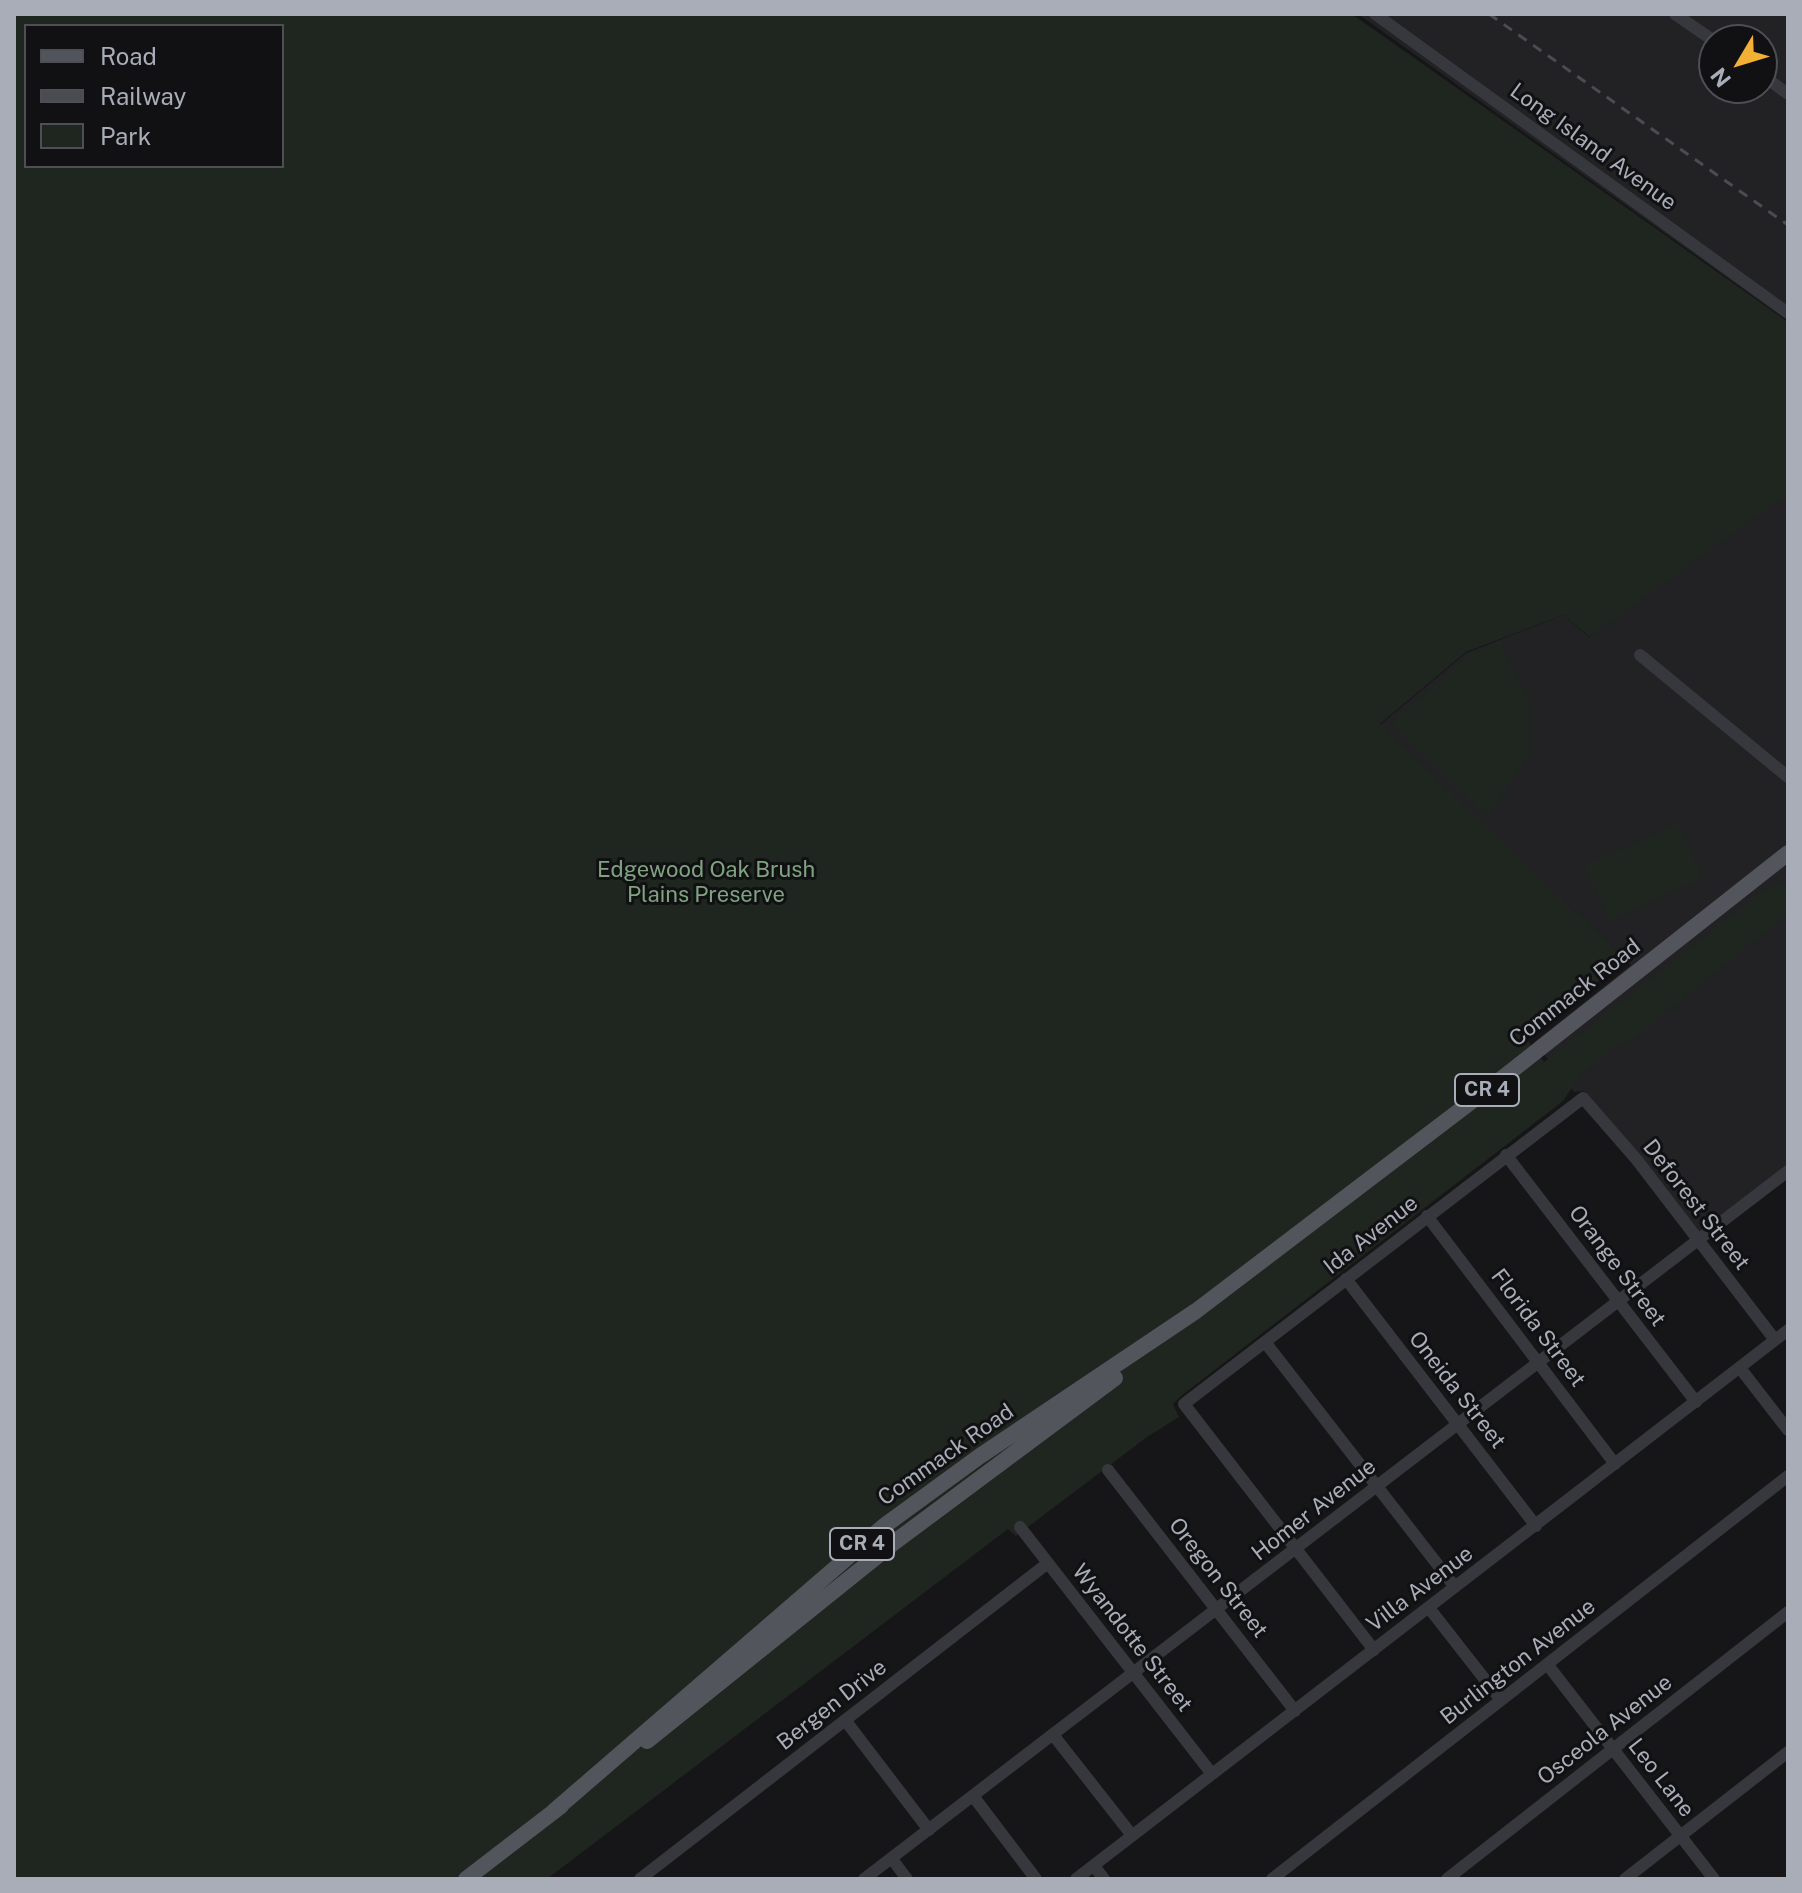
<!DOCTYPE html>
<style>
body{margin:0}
#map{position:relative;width:1802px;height:1893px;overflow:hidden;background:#161618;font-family:"Public Sans",sans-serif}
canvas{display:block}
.frame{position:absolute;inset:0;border:16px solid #a8adb8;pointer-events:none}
.legend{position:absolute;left:24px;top:24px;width:260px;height:144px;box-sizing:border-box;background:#111113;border:2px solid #4d4f55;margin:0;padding:10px 14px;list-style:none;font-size:24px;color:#a8adb8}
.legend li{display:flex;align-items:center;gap:16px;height:40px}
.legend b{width:40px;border:2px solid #4d4f55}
.north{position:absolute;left:1698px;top:24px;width:80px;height:80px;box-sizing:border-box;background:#111113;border:2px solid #4d4f55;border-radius:50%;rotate:232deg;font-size:22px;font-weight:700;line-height:32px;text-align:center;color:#a8adb8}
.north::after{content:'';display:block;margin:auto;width:28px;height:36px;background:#f2b134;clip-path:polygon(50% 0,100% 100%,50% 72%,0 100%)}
</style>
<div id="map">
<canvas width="1802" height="1893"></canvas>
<div class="frame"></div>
<ul class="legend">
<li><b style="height:10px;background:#53555c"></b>Road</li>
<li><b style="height:10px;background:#4a4c52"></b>Railway</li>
<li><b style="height:22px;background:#1e261f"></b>Park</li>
</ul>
<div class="north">N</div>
</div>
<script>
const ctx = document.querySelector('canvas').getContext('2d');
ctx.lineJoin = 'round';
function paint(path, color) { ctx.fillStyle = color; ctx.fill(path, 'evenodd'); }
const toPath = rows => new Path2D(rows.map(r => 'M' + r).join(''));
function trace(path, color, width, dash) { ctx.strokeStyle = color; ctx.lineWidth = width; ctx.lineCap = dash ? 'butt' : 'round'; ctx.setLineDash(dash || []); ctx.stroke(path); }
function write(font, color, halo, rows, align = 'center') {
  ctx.font = font + ' "Public Sans",sans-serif'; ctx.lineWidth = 6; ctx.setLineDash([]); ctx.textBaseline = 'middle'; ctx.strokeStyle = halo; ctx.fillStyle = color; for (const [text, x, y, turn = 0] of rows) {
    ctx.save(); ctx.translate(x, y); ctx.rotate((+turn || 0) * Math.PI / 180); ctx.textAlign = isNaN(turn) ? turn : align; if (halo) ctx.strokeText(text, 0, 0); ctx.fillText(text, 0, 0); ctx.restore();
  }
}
const built = toPath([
 [1358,14,1788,14,1788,321],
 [1714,40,1762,40,1762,88,1714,88],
 [1788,493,1788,1171,1698,1240,1584,1091,1574,1092,1534,1042,1631,965,1380,725,1466,653,1563,615,1589,637]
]);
const green = toPath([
 [14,14,1352,14,1788,322,1788,494,1590,637,1563,615,1466,652,1380,724,1626,960,1526,1038,1544,1062,1763,891,1788,879,1788,914,1630,1042,1613,1048,1581,1075,1563,1101,1181,1396,1173,1404,1179,1417,1147,1437,1016,1536,1008,1529,547,1879,14,1879],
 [26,26,282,26,282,166,26,166],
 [1499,641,1530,701,1529,756,1487,817,1391,724,1466,657],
 [1678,823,1703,878,1609,921,1584,866]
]);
const minor = toPath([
 [1375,14,1788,313],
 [1675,14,1714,41],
 [1762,75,1788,94],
 [1640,655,1788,777],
 [1506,1155,1696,1402],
 [1427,1216,1615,1464],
 [1346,1279,1536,1526],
 [1265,1342,1455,1587],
 [1740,1368,1788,1430],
 [1108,1470,1295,1711],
 [1020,1527,1212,1774],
 [1429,1608,1501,1700],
 [1374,1650,1184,1404,1583,1098,1637,1160,1775,1340],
 [1547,1664,1714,1879],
 [845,1720,929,1830],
 [1054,1736,1131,1834],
 [973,1796,1036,1879],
 [892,1859,907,1879],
 [1094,1866,1104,1879],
 [640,1879,1048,1563],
 [864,1879,1788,1171],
 [1076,1879,1788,1330],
 [1272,1879,1788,1476],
 [1447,1879,1788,1612],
 [1625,1879,1788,1752]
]);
const major = toPath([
 [647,1741,896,1541,1115,1378],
 [554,1811,884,1526,980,1456,1196,1311,1505,1076,1788,853],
 [466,1879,561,1806]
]);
const rail = toPath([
 [1489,14,1788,225]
]);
const shields = [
 [1487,1090,64],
 [862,1544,64]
];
const shieldNames = [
 ["CR 4",1487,1090],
 ["CR 4",862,1544]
];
const streetNames = [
 ["Long Island Avenue",1593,147,36],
 ["Commack Road",1575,993,-38],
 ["Deforest Street",1696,1205,52],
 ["Ida Avenue",1371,1235,-38],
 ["Orange Street",1617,1266,53],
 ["Florida Street",1538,1328,53],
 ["Oneida Street",1457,1390,52],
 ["Commack Road",946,1455,-35],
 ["Homer Avenue",1314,1510,-38],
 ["Oregon Street",1218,1578,52],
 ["Villa Avenue",1420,1589,-37],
 ["Wyandotte Street",1132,1638,52],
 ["Burlington Avenue",1518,1662,-38],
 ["Bergen Drive",832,1705,-38],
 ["Osceola Avenue",1605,1730,-38],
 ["Leo Lane",1661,1778,52]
];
const parkNames = [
 ["Edgewood Oak Brush",706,870],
 ["Plains Preserve",706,895]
];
paint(built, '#222225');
paint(green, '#1e261f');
trace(minor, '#37383d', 12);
trace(major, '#53555c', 16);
trace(rail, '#4a4c52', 3, [10, 8]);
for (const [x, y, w] of shields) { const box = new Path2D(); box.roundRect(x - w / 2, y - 16, w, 32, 6); ctx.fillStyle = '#111113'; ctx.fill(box); trace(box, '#a8adb8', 2); }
write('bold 20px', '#a8adb8', null, shieldNames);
write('22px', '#a8adb8', '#111113', streetNames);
write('22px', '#7fa381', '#111113', parkNames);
</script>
